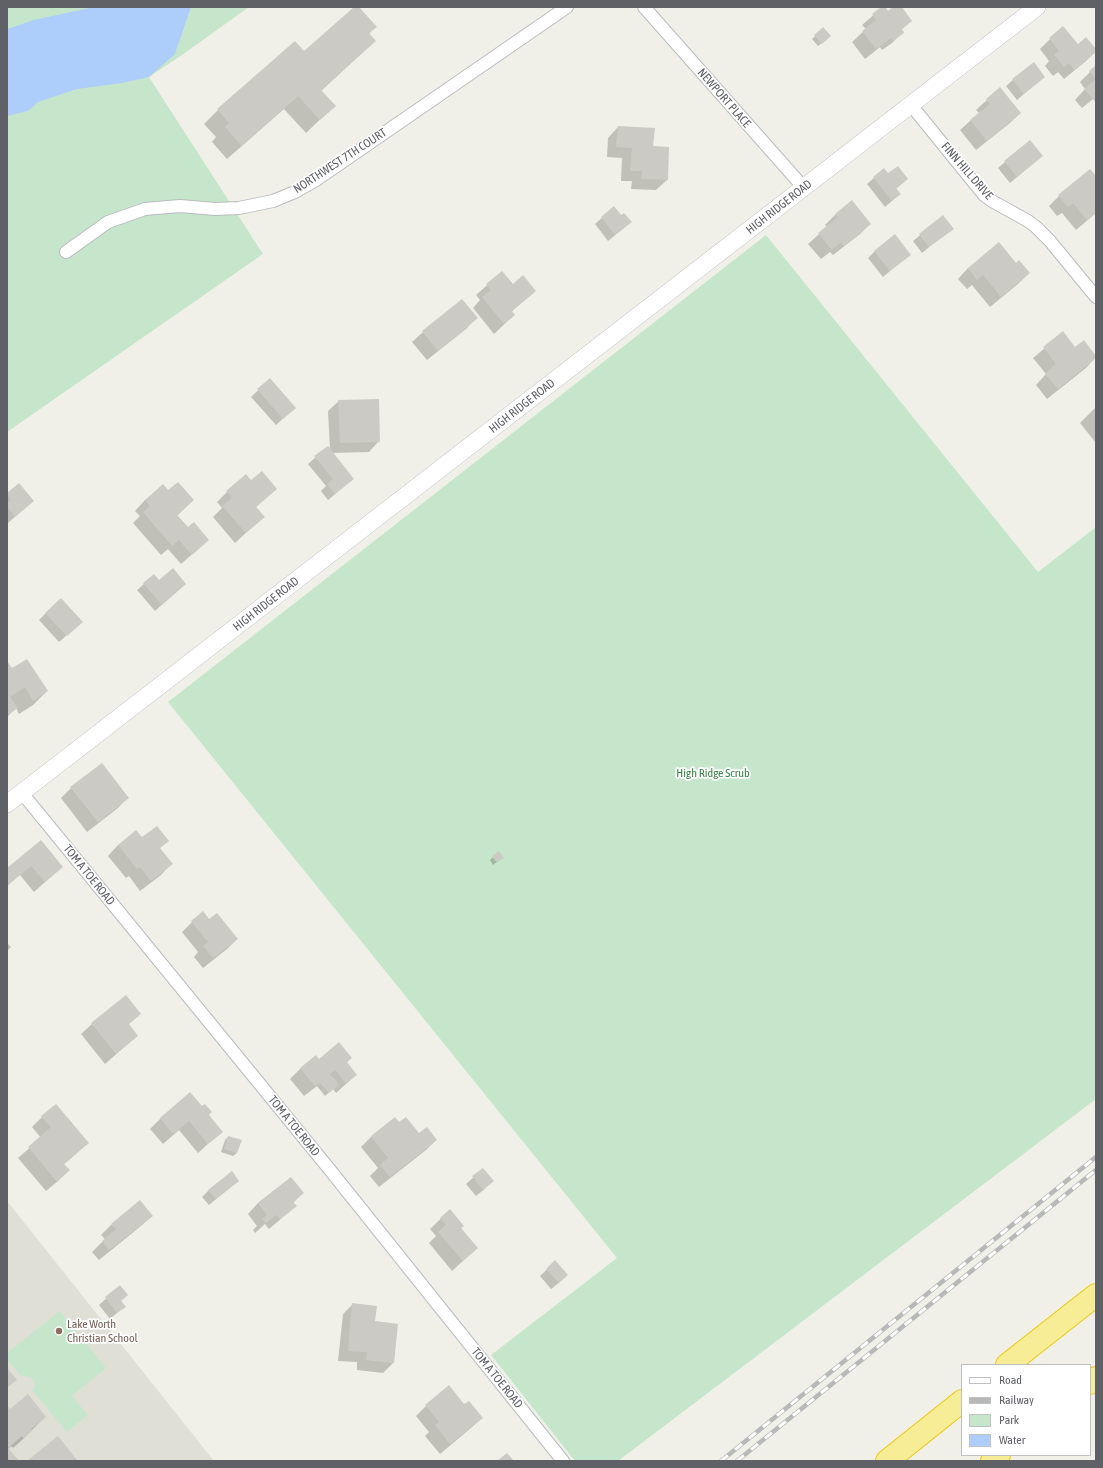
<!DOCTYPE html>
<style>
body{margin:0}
#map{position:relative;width:1103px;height:1468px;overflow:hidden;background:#f0f0e8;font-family:"Asap Condensed",sans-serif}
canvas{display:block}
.frame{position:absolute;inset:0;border:8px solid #5f6167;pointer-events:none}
.legend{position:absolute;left:961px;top:1364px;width:130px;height:92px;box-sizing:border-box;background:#fff;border:1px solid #bfc0c2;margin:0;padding:5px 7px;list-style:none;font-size:12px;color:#5f6167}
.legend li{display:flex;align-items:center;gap:8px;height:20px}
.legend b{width:20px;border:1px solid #bfc0c2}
</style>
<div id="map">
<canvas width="1103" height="1468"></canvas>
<div class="frame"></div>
<ul class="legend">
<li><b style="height:5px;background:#fff"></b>Road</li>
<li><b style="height:5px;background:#b7b8b8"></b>Railway</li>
<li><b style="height:11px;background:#c6e6cb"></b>Park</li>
<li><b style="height:11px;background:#adcdfb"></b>Water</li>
</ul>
</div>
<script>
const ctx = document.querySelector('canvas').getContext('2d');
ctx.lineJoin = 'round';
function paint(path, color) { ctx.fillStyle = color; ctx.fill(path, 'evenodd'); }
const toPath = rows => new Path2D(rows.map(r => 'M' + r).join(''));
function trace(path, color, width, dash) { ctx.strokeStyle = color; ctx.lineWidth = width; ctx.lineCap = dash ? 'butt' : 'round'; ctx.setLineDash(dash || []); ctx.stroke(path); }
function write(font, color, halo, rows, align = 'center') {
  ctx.font = font + ' "Asap Condensed",sans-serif'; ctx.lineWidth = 3.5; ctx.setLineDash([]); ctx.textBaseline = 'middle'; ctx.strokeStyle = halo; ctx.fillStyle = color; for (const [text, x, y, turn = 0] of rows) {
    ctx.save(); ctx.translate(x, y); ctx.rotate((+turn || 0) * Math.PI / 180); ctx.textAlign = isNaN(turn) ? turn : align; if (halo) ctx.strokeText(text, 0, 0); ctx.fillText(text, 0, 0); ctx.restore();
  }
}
const education = toPath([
 [7,1201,214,1461,7,1461]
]);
const green = toPath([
 [7,7,249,7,182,55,149,77,263,254,7,432],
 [766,235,1038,572,1096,527,1096,1099,618,1461,575,1461,491,1355,617,1258,168,702],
 [60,1311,106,1368,72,1396,88,1415,67,1432,32,1390,34,1388,35,1383,30,1377,21,1376,7,1359,7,1353]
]);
const water = toPath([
 [94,7,191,7,175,54,149,77,122,83,77,89,38,102,28,111,7,116,7,29,34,20]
]);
const shadow = toPath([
 [355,7,358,7,375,27,369,34,375,41,321,91,334,106,306,133,284,109,227,159,212,142,216,137,204,124,218,110,294,42,303,53],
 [883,7,888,12,894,7,900,7,911,21,901,30,903,32,892,43,882,50,880,47,865,59,852,42,866,29,862,25],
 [815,36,827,39,818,46,812,39],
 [1050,39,1078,45,1096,51,1086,61,1064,79,1058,72,1053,76,1045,66,1049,61,1040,49],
 [1096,66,1096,102,1093,99,1082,108,1075,100,1085,89,1080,82],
 [1013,80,1037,83,1017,100,1006,86],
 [987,100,1020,113,1010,123,976,150,960,130,979,113,976,110],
 [618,127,652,147,667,180,656,190,631,189,632,181,621,181,622,158,607,157,608,138],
 [1042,156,1010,183,998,168,1005,162],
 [884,169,900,194,885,207,867,184],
 [1096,177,1096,213,1076,230,1062,213,1057,216,1049,206,1059,196],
 [614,207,624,228,608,241,595,224],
 [836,214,870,224,860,234,833,255,830,252,821,259,808,244,827,227,825,225],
 [943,216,952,228,922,253,913,241],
 [875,251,910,254,883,277,868,258],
 [1016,265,1029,273,1018,284,990,307,972,285,967,289,958,279,968,268],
 [502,272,512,285,535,291,511,312,514,315,494,334,473,308,480,300,476,295],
 [462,300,476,318,466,329,427,360,412,342,423,332],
 [1063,333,1075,349,1096,357,1086,368,1047,399,1036,385,1046,374,1033,358],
 [270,379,288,414,276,425,251,397],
 [339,401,379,441,369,452,332,453,346,485,328,500,321,491,326,486,308,464,327,447,330,450,328,411],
 [1096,407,1096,443,1080,423],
 [251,482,275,489,255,508,263,517,235,543,213,517,222,508,217,502,227,492],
 [168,491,193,500,177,516,197,550,181,564,168,549,161,555,133,523,140,516,135,511,145,500],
 [7,494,33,501,8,523,7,522],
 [144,584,178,590,155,611,137,590],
 [46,613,75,628,59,642,39,620],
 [7,663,12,670,47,691,33,705,19,714,16,708,7,717],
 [71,788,128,797,118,808,87,832,61,798],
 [142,839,167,841,159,849,171,864,161,875,140,891,129,876,126,878,108,856,118,845],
 [41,841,62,867,34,892,20,875,7,886,7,869],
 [493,857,502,858,493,865,490,860],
 [209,920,237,939,227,949,203,968,194,957,198,952,182,932,192,922],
 [7,943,11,947,7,951],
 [126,997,140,1014,128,1025,137,1036,105,1064,81,1034,92,1024],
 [351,1058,346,1063,356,1075,336,1093,333,1089,325,1096,317,1086,304,1096,290,1079,301,1068,319,1060],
 [208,1115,221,1132,198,1153,179,1130,163,1144,150,1129,161,1118],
 [42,1117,77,1153,63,1165,58,1181,46,1191,18,1158,41,1138,32,1127],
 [395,1118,399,1123,419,1135,436,1140,426,1150,379,1187,370,1176,378,1168,361,1147,371,1137],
 [228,1137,237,1153,233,1156,221,1152,225,1140],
 [483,1169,486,1188,476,1196,466,1184],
 [290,1178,303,1193,293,1203,296,1206,269,1229,265,1224,255,1233,253,1230,257,1226,248,1214,258,1203],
 [238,1181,209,1205,202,1197,209,1190],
 [450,1210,460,1228,477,1248,452,1271,429,1243,436,1236,430,1229],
 [152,1216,141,1226,99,1260,92,1252,105,1239,101,1235,112,1224],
 [555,1262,560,1282,551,1289,540,1276],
 [120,1286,121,1301,125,1306,110,1319,99,1305],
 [353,1304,374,1322,393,1363,383,1373,357,1370,357,1362,338,1361,343,1314],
 [426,1406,464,1406,482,1418,471,1428,440,1454,425,1436,429,1432,416,1416],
 [7,1407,9,1410,45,1417,21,1441,13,1448,11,1446,8,1449,18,1461,7,1461]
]);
const building = toPath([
 [354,7,359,7,377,27,369,33,376,41,321,90,336,106,320,120,298,96,242,146,225,127,229,123,217,109,295,41,304,51],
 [881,7,885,7,888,11,893,7,902,7,912,21,902,29,904,33,893,41,891,38,876,49,862,31,876,20,872,14],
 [1063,26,1078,44,1086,37,1096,49,1096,52,1074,70,1069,63,1064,67,1054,55,1059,51,1049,38],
 [823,27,831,36,822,44,814,35],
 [1034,62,1045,77,1024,94,1012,79],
 [1096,65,1096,96,1093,99,1084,89,1096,79,1089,71],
 [1000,87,1021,113,987,141,970,120,990,104,986,99],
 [618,126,655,128,653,146,669,147,668,180,641,179,642,171,630,171,632,148,616,147],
 [1030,140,1043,156,1017,177,1004,161],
 [898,166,908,179,896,189,901,194,892,201,873,177,884,168,888,173],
 [1090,169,1096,176,1096,213,1087,220,1073,203,1068,207,1058,195],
 [852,200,871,224,844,246,841,242,832,250,818,233,838,217,835,214],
 [614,206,621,215,624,213,632,222,615,235,601,217],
 [943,215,954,229,929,247,919,234],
 [895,234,911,255,890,271,874,251],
 [999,242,1016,263,1019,260,1030,273,1001,297,983,275,977,280,968,268],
 [502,271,513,284,523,275,536,291,512,311,515,315,504,324,482,297,491,290,486,284],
 [462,299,478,318,438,351,422,331],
 [1063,331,1075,347,1084,340,1096,356,1096,358,1058,389,1045,374,1056,364,1043,347],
 [270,378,296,408,283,419,257,389],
 [379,399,380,442,340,443,338,400],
 [328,446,354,479,335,494,327,484,333,479,314,456],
 [262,471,277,489,256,507,265,517,246,533,222,506,232,498,226,491,246,474,251,480],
 [178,482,194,500,177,515,188,527,194,522,209,540,192,555,179,540,172,546,143,512,150,506,145,500,163,484,168,490],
 [19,483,34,501,15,517,7,507,7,503,11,500,7,495,7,493],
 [173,568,186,584,162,605,143,583,154,574,159,580],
 [61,598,83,622,67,636,45,613],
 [27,659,48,691,33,701,25,687,10,697,18,708,7,715,7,661,12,668],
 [102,763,129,798,98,822,70,787],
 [157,826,169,841,160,848,173,864,151,881,140,867,137,869,118,845,136,830,142,837],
 [41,840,63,867,45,882,31,866,9,884,7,881,7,868],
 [499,851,504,858,496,862,492,856],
 [203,911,209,919,217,913,238,939,213,958,203,946,208,942,191,921],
 [126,995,141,1014,129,1024,138,1036,116,1054,91,1023],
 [339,1042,352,1058,347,1062,357,1075,346,1083,335,1070,330,1074,339,1085,329,1093,320,1083,315,1086,300,1068,316,1055,319,1059],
 [190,1092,202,1106,205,1104,212,1112,209,1115,223,1132,208,1144,189,1121,173,1134,160,1118],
 [56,1104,89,1143,64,1164,70,1170,57,1182,28,1147,51,1127,41,1116],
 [395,1117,399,1122,406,1117,419,1133,427,1127,437,1140,390,1177,380,1165,388,1158,371,1136],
 [228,1136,242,1140,237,1153,224,1149],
 [483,1168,494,1181,483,1190,472,1176],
 [232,1171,239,1181,216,1199,208,1190],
 [291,1177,304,1193,293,1202,297,1206,280,1219,276,1215,266,1223,262,1219,267,1215,258,1203],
 [140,1200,153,1216,109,1250,102,1241,116,1229,111,1224],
 [450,1209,464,1226,461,1228,478,1248,463,1261,438,1232,446,1225,440,1218],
 [555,1260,568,1275,559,1283,546,1269],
 [120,1285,128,1295,121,1301,126,1307,117,1313,105,1297],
 [352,1303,377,1306,375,1321,398,1324,394,1363,366,1360,367,1352,348,1351],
 [7,1368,17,1380,7,1388],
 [449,1385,464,1404,469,1401,483,1418,450,1444,435,1425,439,1422,425,1405],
 [28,1394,46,1417,31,1429,33,1430,23,1438,22,1436,8,1448,19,1461,10,1461,7,1457,7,1406,10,1409],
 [58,1436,77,1460,76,1461,27,1461],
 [507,1453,514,1461,497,1461]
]);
const street = toPath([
 [644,7,804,188],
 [911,105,984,195,992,201,1028,221,1036,227,1050,241,1096,297],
 [66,252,108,222,145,209,180,206,215,209,239,208,273,201,295,192,316,180,567,7],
 [22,793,330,1170,563,1461]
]);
const secondary = toPath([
 [7,804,1037,7]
]);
const highway = toPath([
 [1007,1365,1096,1295],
 [1090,1383,1096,1378],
 [887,1461,962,1401],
 [992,1461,999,1455]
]);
const rail = toPath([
 [721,1461,1096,1157],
 [737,1461,1096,1170]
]);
const markers = [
 [59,1331,4,"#8d6e63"]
];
const streetNames = [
 ["NEWPORT PLACE",724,98,49],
 ["NORTHWEST 7TH COURT",340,161,-33],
 ["FINN HILL DRIVE",967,171,49],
 ["HIGH RIDGE ROAD",779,207,-38],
 ["HIGH RIDGE ROAD",522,406,-38],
 ["HIGH RIDGE ROAD",266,604,-38],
 ["TOM A TOE ROAD",89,875,51],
 ["TOM A TOE ROAD",294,1126,51],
 ["TOM A TOE ROAD",497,1378,51]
];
const parkNames = [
 ["High Ridge Scrub",713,773]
];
const educationNames = [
 ["Lake Worth",67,1324],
 ["Christian School",67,1338]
];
paint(education, '#e0dfd6');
paint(green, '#c6e6cb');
paint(water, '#adcdfb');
paint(shadow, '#0003');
paint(building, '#cccac4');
trace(street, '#babbc0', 14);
trace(secondary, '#bbbcc2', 18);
trace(highway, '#ebc70d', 24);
trace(street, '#fff', 12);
trace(secondary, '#fff', 17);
trace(highway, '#f7ed97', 22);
trace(rail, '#b7b8b8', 4.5);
trace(rail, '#fff', 3, [9]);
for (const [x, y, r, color] of markers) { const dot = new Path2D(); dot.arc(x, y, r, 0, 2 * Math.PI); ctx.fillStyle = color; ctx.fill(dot); trace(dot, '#fff', 1.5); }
write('12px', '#5f6167', '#fff', streetNames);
write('12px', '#3a8348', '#fff', parkNames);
write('12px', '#785e54', '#fff', educationNames, 'left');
</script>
